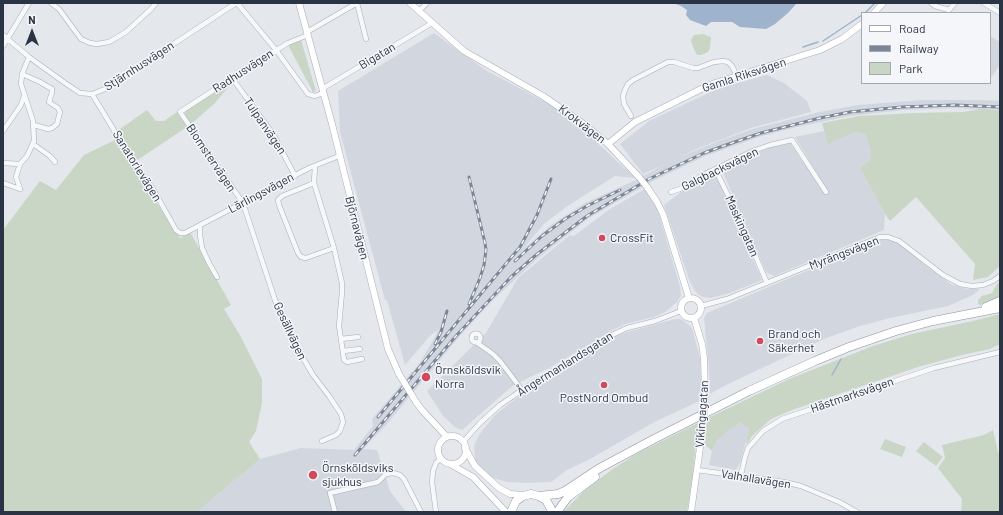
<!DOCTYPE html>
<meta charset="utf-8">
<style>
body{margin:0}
#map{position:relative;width:1003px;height:515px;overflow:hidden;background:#e4e7ec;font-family:Barlow,sans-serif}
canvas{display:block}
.frame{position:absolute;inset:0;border:4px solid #2b3445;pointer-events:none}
.legend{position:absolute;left:861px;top:12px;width:130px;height:72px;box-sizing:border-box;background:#f4f6f9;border:1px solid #a4a8b1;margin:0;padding:5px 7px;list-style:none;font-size:12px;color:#2b3445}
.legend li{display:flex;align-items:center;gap:8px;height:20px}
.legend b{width:20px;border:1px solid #a4a8b1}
.north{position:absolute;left:12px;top:12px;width:40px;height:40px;-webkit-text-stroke:3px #f4f6f9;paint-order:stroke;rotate:0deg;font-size:11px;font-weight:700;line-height:16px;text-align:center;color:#2b3445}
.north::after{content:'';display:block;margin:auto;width:14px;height:18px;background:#2b3445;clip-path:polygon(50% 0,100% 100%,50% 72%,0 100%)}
</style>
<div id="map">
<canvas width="1003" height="515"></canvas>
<div class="frame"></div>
<ul class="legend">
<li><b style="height:5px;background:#fff"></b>Road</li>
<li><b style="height:5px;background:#7d8696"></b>Railway</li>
<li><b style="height:11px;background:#c9d6c5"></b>Park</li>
</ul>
<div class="north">N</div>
</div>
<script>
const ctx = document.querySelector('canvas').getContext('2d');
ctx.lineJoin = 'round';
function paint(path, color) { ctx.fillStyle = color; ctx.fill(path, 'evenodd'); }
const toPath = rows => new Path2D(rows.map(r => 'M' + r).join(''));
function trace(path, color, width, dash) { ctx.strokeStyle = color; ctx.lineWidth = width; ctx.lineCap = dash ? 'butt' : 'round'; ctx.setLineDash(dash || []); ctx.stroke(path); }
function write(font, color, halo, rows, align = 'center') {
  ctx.font = font + ' Barlow,sans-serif'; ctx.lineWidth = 3; ctx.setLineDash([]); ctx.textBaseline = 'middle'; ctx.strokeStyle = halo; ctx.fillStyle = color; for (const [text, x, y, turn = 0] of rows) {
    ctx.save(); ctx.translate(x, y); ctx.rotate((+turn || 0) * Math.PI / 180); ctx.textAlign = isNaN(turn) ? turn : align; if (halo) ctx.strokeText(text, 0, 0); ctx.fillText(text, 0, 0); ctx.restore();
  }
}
const built = toPath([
 [434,33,487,71,553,106,571,118,635,178,615,176,569,205,544,224,522,250,551,225,585,203,636,180,665,164,643,174,620,144,649,121,719,88,767,75,784,83,807,101,811,112,751,128,701,147,675,159,721,140,756,128,820,112,858,105,923,100,980,100,1000,101,1000,111,955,108,903,110,850,116,797,127,762,136,705,156,651,182,589,218,538,258,493,300,458,338,387,424,363,449,377,450,390,491,406,512,197,512,260,459,301,448,354,450,373,426,372,419,419,364,434,339,438,329,429,337,405,365,387,300,385,300,340,132,338,91],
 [990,36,1000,42,1000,65,990,79],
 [824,131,829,143,855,132,865,134,871,151,871,158,860,168,885,214,884,230,774,276,766,272,722,170,724,168,768,148,790,143,825,194,828,191,795,137],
 [716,175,762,280,727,294,710,298,703,297,699,295,695,291,690,282,664,205,688,187],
 [645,189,657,207,680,287,681,295,677,302,665,312,654,317,625,324,613,330,551,367,520,382,511,387,462,430,455,427,443,416,427,391,486,333,518,278,570,235,574,236,610,209],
 [880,240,890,240,896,241,930,269,952,285,968,289,980,289,973,295,948,306,890,318,860,326,826,338,726,385,710,394,709,366,704,318,707,313],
 [675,319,680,319,684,321,692,328,700,358,702,400,656,421,590,459,567,470,551,482,526,483,507,482,487,476,476,465,474,446,479,435,495,415,523,393,549,379,612,338,624,333],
 [740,423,749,429,741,461,736,470,709,465,712,451,717,441,729,428]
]);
const green = toPath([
 [703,34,711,37,710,48,708,52,701,55,697,55,693,47,691,40,694,35],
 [301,40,316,91,313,92,288,45],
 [229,82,232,83,214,104,190,125,185,117,185,110],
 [981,109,1000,111,1000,266,988,277,973,280,975,264,916,197,890,221,885,214,860,168,871,158,871,151,865,134,855,132,828,144,822,123,859,116,914,113,963,112],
 [147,110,156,121,164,121,177,112,187,127,136,161,117,131],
 [115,140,180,238,190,232,231,305,224,309,241,337,262,379,262,403,256,431,249,442,260,459,197,512,3,512,3,230,40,181,56,190,84,155],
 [1000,282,1000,297,980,305,978,304,978,300,982,296,992,293,997,284],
 [1000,314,1000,344,990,349,962,355,918,367,792,410,771,419,751,437,748,443,746,443,749,429,740,423,729,429,717,441,712,451,704,444,708,418,789,379,873,346,912,334,973,321],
 [698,423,693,474,687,512,682,512,682,508,681,512,563,512,585,490,613,469,638,453],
 [993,430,998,452,1000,453,1000,512,961,512,962,499,938,468,945,458,942,445,984,435],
 [885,439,906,447,902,457,880,449],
 [924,442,943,457,936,466,916,451]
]);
const water = toPath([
 [666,3,797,3,788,13,775,24,766,29,740,27,732,22,711,22,706,26,690,20,686,15,687,10,681,6,673,3]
]);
const stream = toPath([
 [865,13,875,3],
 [823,41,862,15],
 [803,47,818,42],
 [832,375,841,359]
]);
const street = toPath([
 [51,3,59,9,81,39,90,43,97,44,109,42,126,32,151,9,156,3],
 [237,3,276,50,308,94,315,96,323,93],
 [357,3,366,39],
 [931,3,935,6,949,10,955,3],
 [984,3,1000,13],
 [419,11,427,3],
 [307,32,357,3],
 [3,35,29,57,65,83,80,93,92,94,105,89,236,3],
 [308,35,288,43,260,60,180,112,243,203,275,300,296,346,313,375,329,396,341,414,343,422,340,431,336,435,322,441],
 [3,46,29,3],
 [22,74,40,82,52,89,52,92,49,102,58,108,60,112,57,124,52,128,48,129,34,125],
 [232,78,273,134,295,176],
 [322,89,432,23],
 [92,94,132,160,153,189,176,230,180,233,185,233,309,168,339,156],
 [631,116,624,104,623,96,625,90,628,84,633,80,668,62,674,62,693,68,698,68,714,62,723,61,728,62,732,66,737,76],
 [3,131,21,105,24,96],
 [33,144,50,156,55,162],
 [3,163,20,164,27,156,34,141,33,121,21,84,22,74,29,57],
 [20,164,16,177,20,189],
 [315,166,314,183,334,248,342,283,342,292,339,326,344,360,347,362,362,359],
 [715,169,736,211,767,283],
 [3,183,20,189],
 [314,183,282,196,278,200,279,205,298,253,301,257,306,258,334,248],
 [671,192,680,189,705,174,753,151,770,145,792,140,826,192],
 [200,225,200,235,202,248,209,263,217,277],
 [701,306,727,299,880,237,888,237,899,241,943,275,960,284,972,286,983,285,993,281,1000,276],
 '471.5 338a4.5 4.5 0 1 1 9 0a4.5 4.5 0 1 1-9 0Z',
 [341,339,358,337],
 [476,342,493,354,500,361,522,390],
 [343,351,360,349],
 [463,442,480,423,500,405,522,390,610,336,627,328,655,321,681,311],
 [697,470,784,482,801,486,839,502,857,512],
 [741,475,745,457,748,448,763,431,782,419,934,368,1000,352],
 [335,512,330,493,378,482,386,474,393,473,400,475,404,479,421,512],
 [436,512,432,482,433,471,436,463,441,458]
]);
const secondary = toPath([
 [299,3,332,124,388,349,399,374],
 [410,3,464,51,543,96,585,125,608,144,639,177],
 [874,13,883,3],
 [608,144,635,122,703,88,715,83,820,50,842,39,862,24],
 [647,187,657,202,663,214,689,298],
 '681 308a10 10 0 1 1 20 0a10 10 0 1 1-20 0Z',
 [694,318,702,344,704,358,705,398],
 [416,402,422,410,447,437],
 '438 450a14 14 0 1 1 28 0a14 14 0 1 1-28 0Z',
 [465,448,475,466,499,488,510,494,525,495],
 [450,464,473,477,506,512],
 [691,512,703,426]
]);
const highway = toPath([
 [986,307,1000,301],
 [539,496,558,494,565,491,598,469,654,439,749,391,815,361,849,347,896,331,933,321,1000,308],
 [511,512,516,501,523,496,531,494,539,496,546,500,550,507,552,512],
 [557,512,568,497,595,477]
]);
const rail = toPath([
 [515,261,542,236,565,219,587,206,620,190],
 [469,304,480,278,484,265,486,250,485,243,469,177],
 [435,344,441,332,447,311],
 [378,417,520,247,537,215,551,179],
 [355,455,456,336,511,277,536,255,587,216,649,179,704,153,726,145,761,133,820,118,850,112,902,107,955,105,1000,107]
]);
const secondaryBridge = toPath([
 [639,177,647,187],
 [399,374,416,402],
 [703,426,705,398]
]);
const markers = [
 [602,238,4,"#d1495b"],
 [760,341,4,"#d1495b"],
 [426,377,5,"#d1495b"],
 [604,385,4,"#d1495b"],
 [313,475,5,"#d1495b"]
];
const streetNames = [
 ["Bigatan",377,56,-31],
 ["Stjärnhusvägen",139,66,-33],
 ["Radhusvägen",243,71,-33],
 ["Gamla Riksvägen",744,75,-18],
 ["Krokvägen",582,124,37],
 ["Tulpanvägen",265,126,56],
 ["Blomstervägen",211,158,56],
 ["Sanatorievägen",137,166,58],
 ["Galgbacksvägen",720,169,-26],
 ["Lärlingsvägen",261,193,-28],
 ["Maskingatan",742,226,66],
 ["Björnavägen",357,228,76],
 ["Myrängsvägen",844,253,-21],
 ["Gesällvägen",290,331,65],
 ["Ångermanlandsgatan",565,364,-32],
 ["Hästmarksvägen",852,395,-19],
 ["Vikingagatan",702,414,-86],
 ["Valhallavägen",756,479,9]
];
const poiNames = [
 ["CrossFit",610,238],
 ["Brand och",768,334],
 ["Säkerhet",768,348],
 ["Örnsköldsvik",435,370],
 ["Norra",435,384],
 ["PostNord Ombud",604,398,"center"],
 ["Örnsköldsviks",322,468],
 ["sjukhus",322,482]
];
paint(built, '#d2d6de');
paint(green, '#c9d6c5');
paint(water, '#9fb4cc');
trace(stream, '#9fb4cc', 1.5);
trace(street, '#a9aeb7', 5.5);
trace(secondary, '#a9aeb7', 7);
trace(highway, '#8b94a3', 9);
trace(street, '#f7f8fa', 4.5);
trace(secondary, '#fff', 6);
trace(highway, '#fff', 8);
trace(rail, '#7d8696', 3);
trace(rail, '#f4f6f9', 1.5, [4.5]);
trace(secondaryBridge, '#a9aeb7', 7, []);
trace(secondaryBridge, '#fff', 6);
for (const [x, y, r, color] of markers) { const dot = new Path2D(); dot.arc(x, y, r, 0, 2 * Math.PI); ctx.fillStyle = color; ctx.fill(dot); trace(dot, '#f4f6f9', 1.5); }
write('12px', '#2b3445', '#f4f6f9', streetNames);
write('12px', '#2b3445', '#f4f6f9', poiNames, 'left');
</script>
